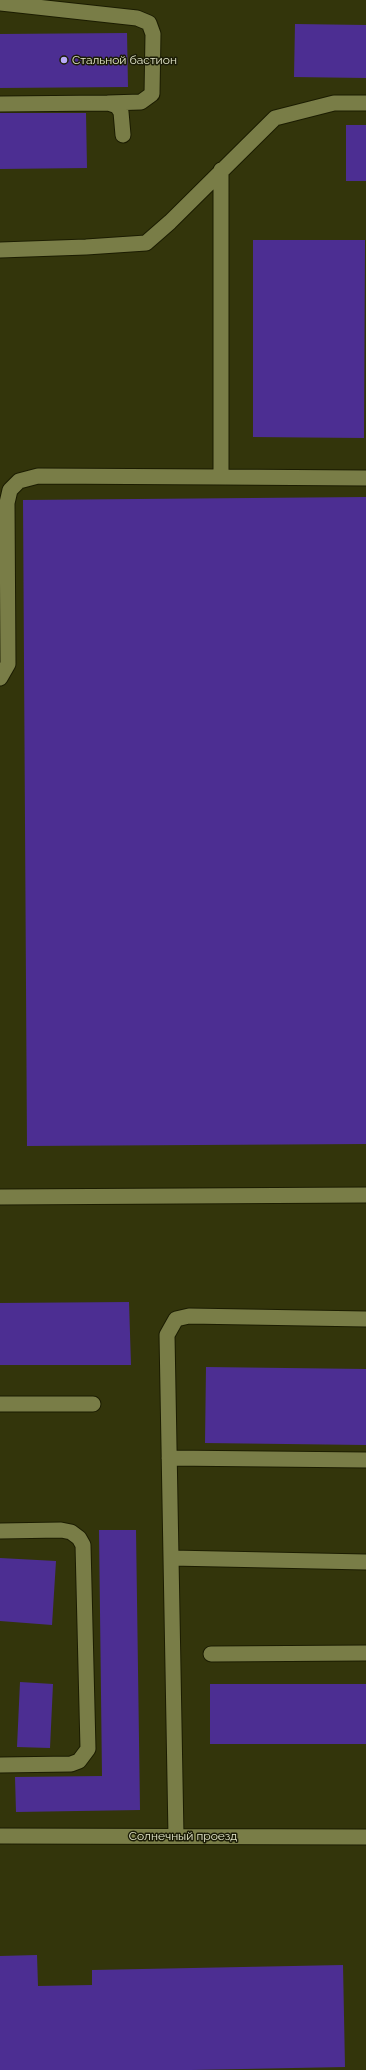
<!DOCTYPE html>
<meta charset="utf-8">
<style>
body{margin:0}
canvas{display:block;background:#33350b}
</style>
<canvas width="366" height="2070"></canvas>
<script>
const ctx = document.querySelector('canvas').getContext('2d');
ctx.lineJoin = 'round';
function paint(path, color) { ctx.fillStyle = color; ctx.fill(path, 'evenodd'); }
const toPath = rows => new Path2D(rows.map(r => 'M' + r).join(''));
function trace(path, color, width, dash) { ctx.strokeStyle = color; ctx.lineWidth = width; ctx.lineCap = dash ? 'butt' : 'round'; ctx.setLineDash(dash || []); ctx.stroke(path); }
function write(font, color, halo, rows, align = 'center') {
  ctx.font = font + ' Raleway,sans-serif'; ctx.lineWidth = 3; ctx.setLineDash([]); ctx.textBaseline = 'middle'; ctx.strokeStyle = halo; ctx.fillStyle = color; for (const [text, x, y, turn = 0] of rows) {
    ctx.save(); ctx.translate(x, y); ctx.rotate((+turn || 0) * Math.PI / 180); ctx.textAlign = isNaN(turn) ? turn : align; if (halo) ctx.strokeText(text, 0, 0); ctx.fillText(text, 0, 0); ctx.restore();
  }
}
const building = toPath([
 [295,24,366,25,366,78,294,77],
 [127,33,128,87,0,88,0,34],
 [0,113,86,113,87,168,0,169],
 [346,125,366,125,366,181,346,181],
 [253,240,365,240,364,438,253,437],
 [366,497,366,1144,27,1146,23,500],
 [129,1302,131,1365,0,1365,0,1303],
 [206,1367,366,1369,366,1445,205,1443],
 [99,1530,136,1530,140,1810,16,1812,15,1777,102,1776],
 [0,1558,56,1561,52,1625,0,1621],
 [20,1682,53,1684,50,1748,17,1747],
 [210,1684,366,1684,366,1744,210,1744],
 [37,1955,38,1986,92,1985,92,1970,343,1965,345,2067,192,2070,0,2070,0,1956]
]);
const lane = toPath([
 [0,3,137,18,149,23,153,34,152,94,141,102,108,103],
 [0,104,108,103,117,106,121,112,123,135],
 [221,170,221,477,366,478],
 [0,250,86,247,146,243,170,222,275,118,334,103,366,103],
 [0,678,8,664,7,503,10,490,19,481,38,476,221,477],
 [0,1197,366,1195],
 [0,1404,93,1404],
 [169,1458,366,1460],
 [0,1531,61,1530,71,1532,79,1538,83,1545,88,1749,79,1761,71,1764,0,1765],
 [171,1558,366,1562],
 [211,1654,366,1653],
 [0,1836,366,1837],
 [176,1836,167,1335,176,1319,189,1316,366,1319]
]);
const markers = [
 [64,60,4,"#b8abf7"]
];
const poiNames = [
 ["Стальной бастион",72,60]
];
const streetNames = [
 ["Солнечный проезд",183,1836]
];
paint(building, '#4c2e92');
trace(lane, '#1b1c01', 17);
trace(lane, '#797d47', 15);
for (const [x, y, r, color] of markers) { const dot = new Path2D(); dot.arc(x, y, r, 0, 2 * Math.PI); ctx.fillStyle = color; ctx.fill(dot); trace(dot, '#1b1c06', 1.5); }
write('12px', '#e4e7ca', '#1b1c06', poiNames, 'left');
write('12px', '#e4e7ca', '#1b1c06', streetNames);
</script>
